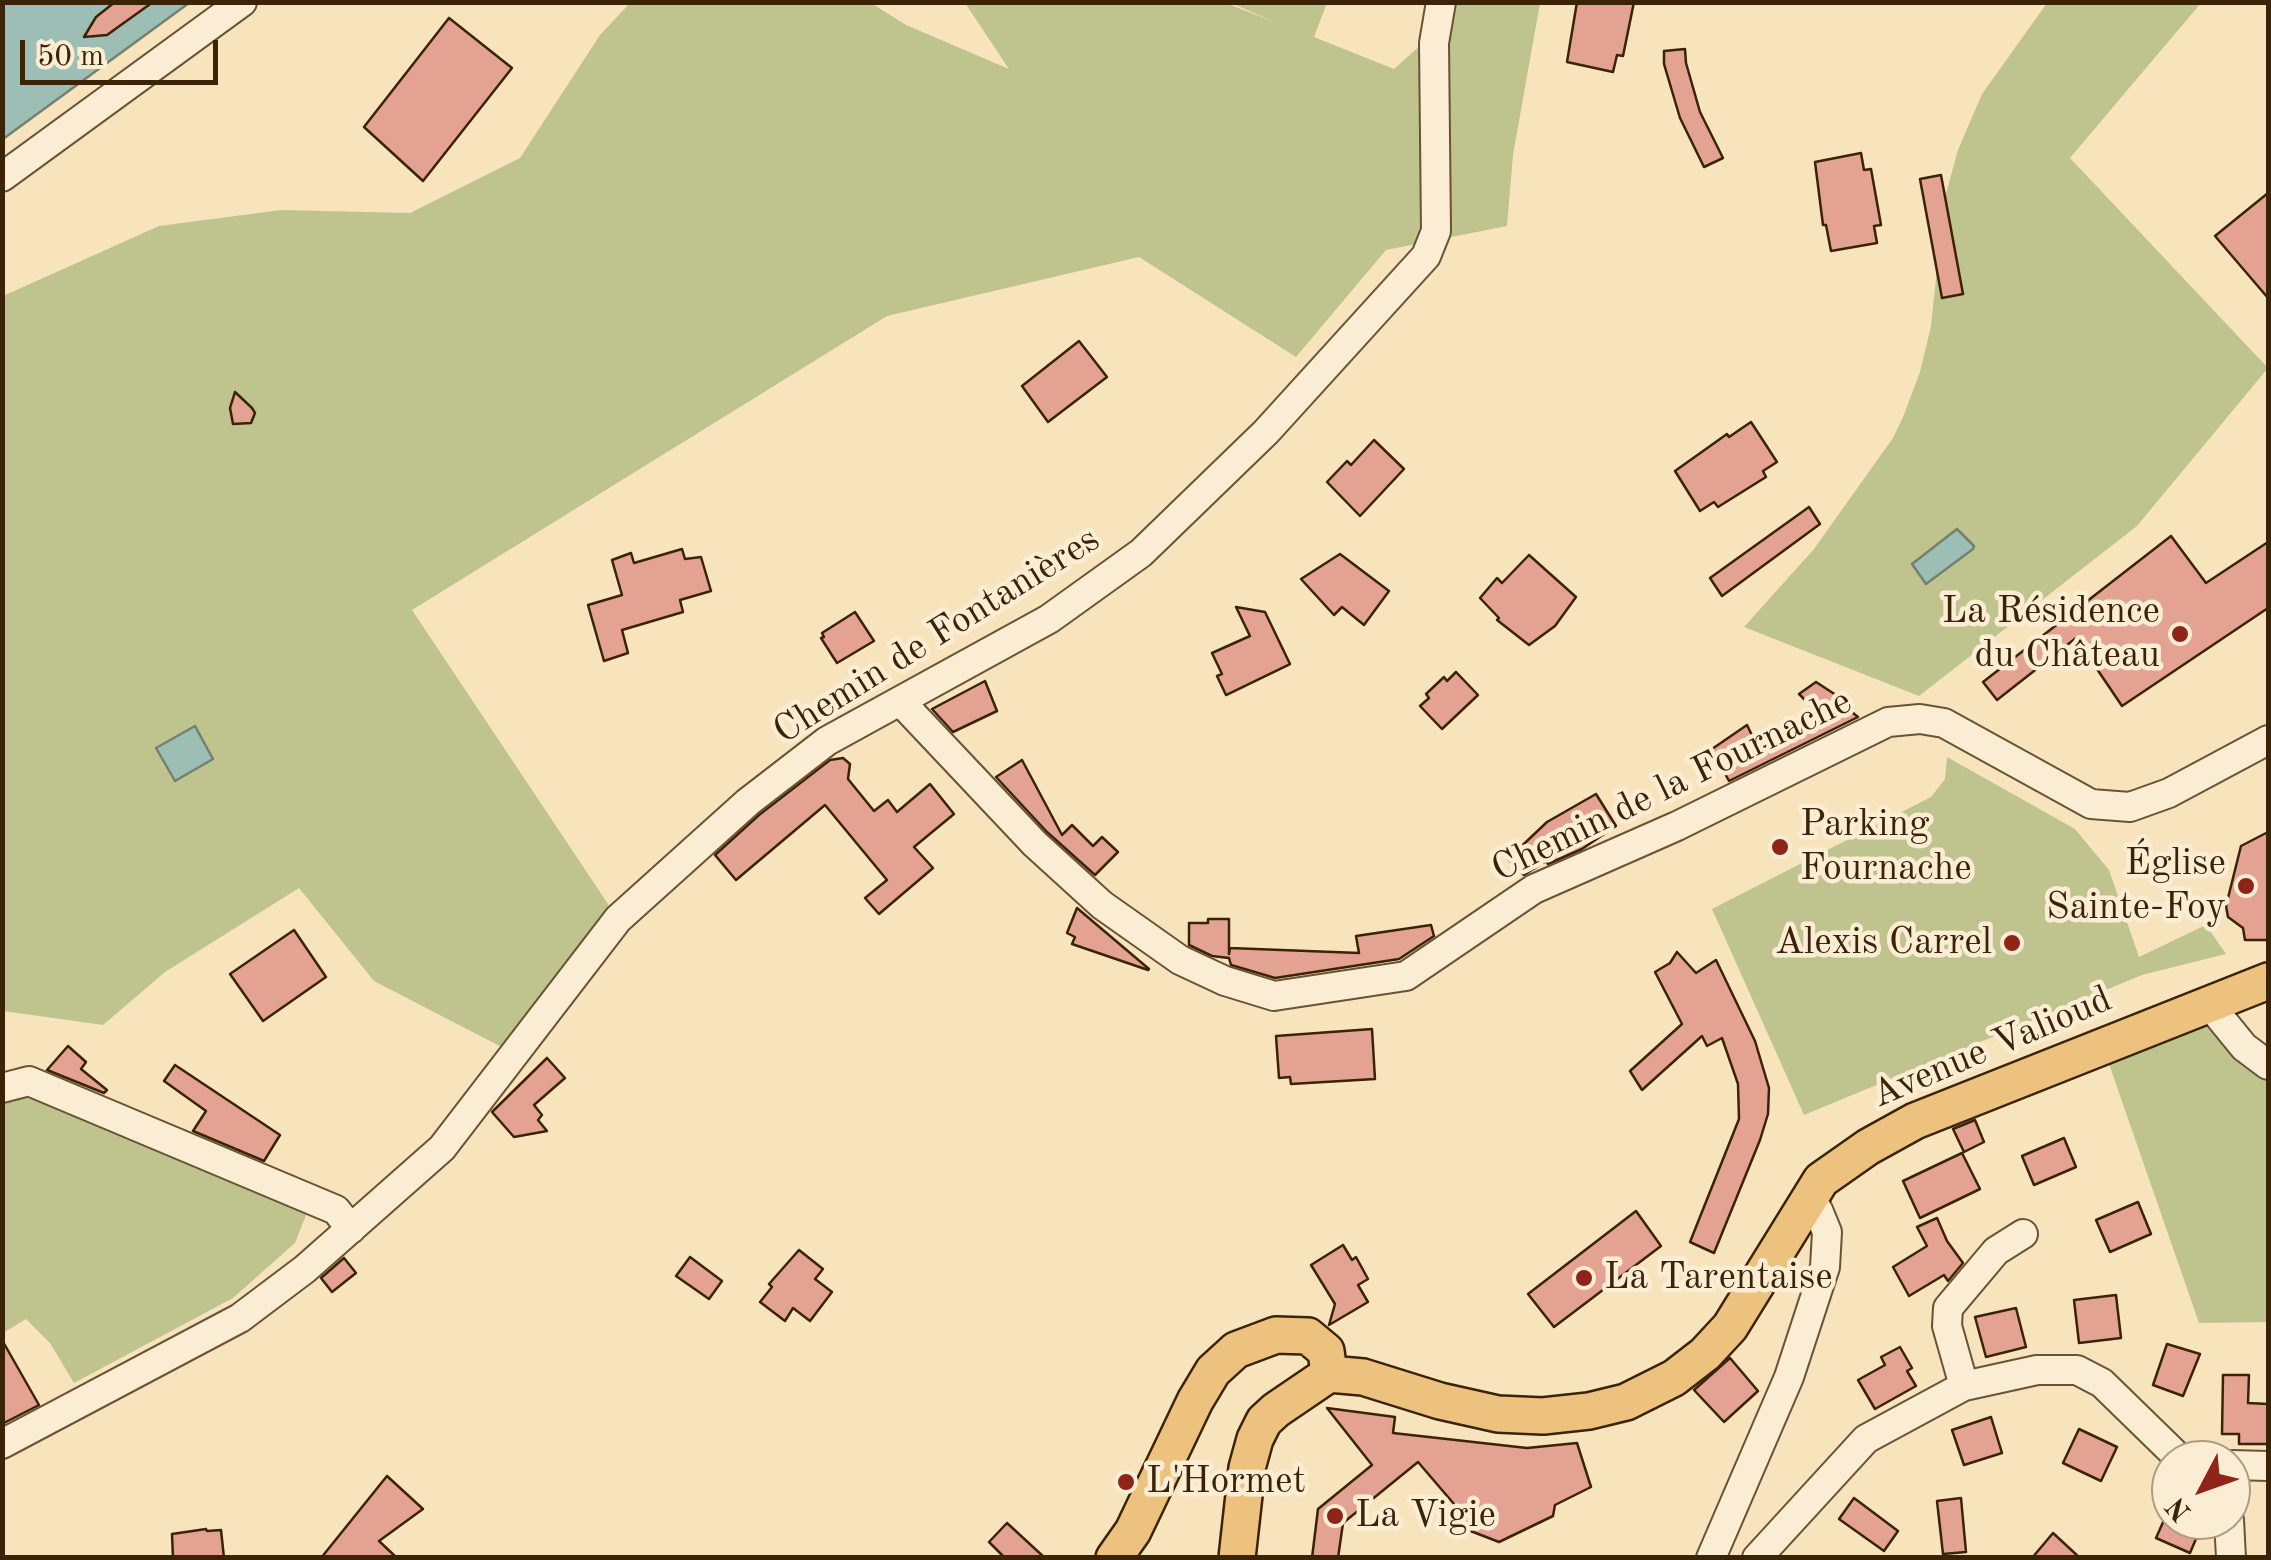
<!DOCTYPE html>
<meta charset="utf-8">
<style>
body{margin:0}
#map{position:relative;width:2271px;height:1560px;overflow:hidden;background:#f7e4bd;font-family:"Old Standard TT",serif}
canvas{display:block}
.frame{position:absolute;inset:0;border:5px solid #3a2307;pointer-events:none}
.north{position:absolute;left:2151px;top:1440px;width:100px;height:100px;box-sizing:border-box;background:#faedd4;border:2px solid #ad9c82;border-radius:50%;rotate:229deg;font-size:28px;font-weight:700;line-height:40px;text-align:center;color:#3a2307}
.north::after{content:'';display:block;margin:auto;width:35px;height:45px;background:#8f2418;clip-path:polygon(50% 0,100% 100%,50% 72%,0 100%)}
.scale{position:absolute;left:20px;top:40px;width:198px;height:45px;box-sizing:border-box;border:5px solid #3a2307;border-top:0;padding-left:12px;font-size:30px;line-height:35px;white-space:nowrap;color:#3a2307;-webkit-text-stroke:8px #faedd4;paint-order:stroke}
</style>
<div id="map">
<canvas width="2271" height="1560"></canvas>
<div class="frame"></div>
<div class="north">N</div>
<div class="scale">50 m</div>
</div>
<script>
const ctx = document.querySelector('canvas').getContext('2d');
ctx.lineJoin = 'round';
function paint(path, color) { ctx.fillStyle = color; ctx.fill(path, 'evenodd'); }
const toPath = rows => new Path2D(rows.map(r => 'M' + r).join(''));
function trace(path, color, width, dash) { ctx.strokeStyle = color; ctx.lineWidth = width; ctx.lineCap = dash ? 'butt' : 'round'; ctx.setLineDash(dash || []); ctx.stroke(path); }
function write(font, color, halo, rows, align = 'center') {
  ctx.font = font + ' "Old Standard TT",serif'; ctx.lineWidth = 9; ctx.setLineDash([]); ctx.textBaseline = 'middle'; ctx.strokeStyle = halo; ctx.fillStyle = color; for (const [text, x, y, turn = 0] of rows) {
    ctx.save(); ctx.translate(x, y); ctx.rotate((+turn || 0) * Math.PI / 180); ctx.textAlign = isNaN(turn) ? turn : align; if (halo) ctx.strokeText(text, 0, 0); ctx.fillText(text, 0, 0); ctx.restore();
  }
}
const green = toPath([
 [630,3,871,3,906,25,1009,69,965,3,1226,3,1274,22,1231,3,1327,3,1314,37,1394,69,1442,26,1450,3,1540,3,1513,155,1507,226,1386,250,1296,357,1139,257,887,316,412,610,618,919,517,1055,374,981,299,888,165,972,103,1025,3,1011,3,296,159,226,281,210,410,213,520,158,600,35],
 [2047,3,2201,3,2070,158,2268,368,2137,526,1919,696,1744,627,1814,549,1893,438,1903,417,1920,372,1931,326,1936,278,1936,230,1958,150,1982,94],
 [1947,757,2075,829,2109,870,2139,957,2206,925,2226,954,2142,975,1804,1115,1712,909,1931,797,1945,779],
 [2214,1023,2268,1071,2268,1322,2199,1323,2109,1064],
 [28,1090,308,1210,295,1243,233,1298,74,1383,50,1343,26,1319,3,1333,3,1097]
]);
const water = toPath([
 [3,3,189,3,3,139,3,3],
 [1957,529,1974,546,1973,549,1926,584,1912,564,1957,529],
 [195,726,213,759,175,781,156,748,195,726]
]);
const building = toPath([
 [115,2,153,2,107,35,84,37,96,17,115,2],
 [1577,2,1634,2,1623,56,1617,55,1613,72,1567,62,1577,2],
 [449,18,512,68,423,181,364,127,449,18],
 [1685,49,1686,63,1700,112,1723,158,1704,167,1680,118,1664,64,1664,51,1685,49],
 [1861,153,1864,170,1871,169,1881,225,1874,226,1877,243,1831,251,1826,225,1823,225,1815,162,1861,153],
 [1941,175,1963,294,1942,298,1920,179,1941,175],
 [2268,193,2268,298,2215,236,2268,193],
 [1079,341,1107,377,1048,422,1022,386,1079,341],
 [235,392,252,408,255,413,251,423,233,424,230,408,235,392],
 [1751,422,1777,462,1763,471,1766,477,1718,507,1714,502,1700,511,1675,471,1727,434,1729,437,1751,422],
 [1374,440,1404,469,1360,516,1327,482,1347,461,1351,465,1374,440],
 [1809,507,1820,524,1722,596,1710,578,1809,507],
 [2171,536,2206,583,2268,542,2268,608,2122,706,2076,638,1997,700,1983,682,2171,536],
 [682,549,685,559,701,557,711,591,680,600,683,612,622,630,628,653,604,661,588,605,622,595,612,560,631,553,634,563,682,549],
 [1340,554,1389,591,1364,625,1342,607,1334,615,1301,579,1340,554],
 [1529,555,1576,597,1555,626,1529,645,1497,620,1499,618,1480,598,1497,578,1502,583,1529,555],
 [1236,607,1265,612,1290,664,1226,695,1217,676,1222,674,1212,653,1250,636,1236,607],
 [855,612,874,641,837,663,821,638,824,637,822,633,855,612],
 [1456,672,1478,695,1442,729,1420,706,1429,698,1426,694,1444,677,1447,681,1456,672],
 [985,681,997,711,953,732,932,709,985,681],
 [1816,682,1839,697,1836,699,1858,717,1729,781,1712,749,1747,725,1759,750,1782,737,1813,708,1799,694,1816,682],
 [843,758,850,764,848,779,874,811,888,800,897,812,930,784,954,814,914,847,933,868,879,914,865,898,887,880,825,805,736,880,715,855,759,815,830,760,843,758],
 [1022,760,1062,835,1072,825,1093,846,1102,837,1118,852,1095,875,1047,832,996,777,1022,760],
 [1596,794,1616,826,1582,849,1548,864,1546,861,1524,875,1508,859,1547,822,1596,794],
 [2268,832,2268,940,2245,940,2243,928,2228,917,2226,906,2241,846,2268,832],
 [1077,908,1149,969,1148,970,1072,944,1075,937,1067,933,1077,908],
 [1208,919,1229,919,1229,954,1230,948,1359,953,1356,936,1431,925,1434,936,1399,959,1275,978,1231,965,1229,958,1212,956,1189,945,1189,923,1208,923,1208,919],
 [294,930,326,977,263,1021,230,974,294,930],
 [1677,952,1696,973,1716,960,1755,1041,1769,1088,1768,1114,1760,1140,1714,1253,1690,1242,1739,1119,1738,1084,1722,1038,1707,1046,1702,1036,1642,1090,1630,1071,1682,1024,1655,972,1670,963,1677,952],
 [1372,1029,1375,1079,1291,1084,1290,1077,1279,1078,1276,1036,1372,1029],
 [68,1046,86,1062,81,1069,107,1090,104,1093,47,1070,68,1046],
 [547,1058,565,1078,534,1105,542,1115,538,1120,547,1131,514,1137,492,1112,547,1058],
 [175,1065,280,1135,264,1161,193,1131,206,1111,164,1081,175,1065],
 [1975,1120,1984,1142,1964,1152,1953,1129,1975,1120],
 [2064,1138,2076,1167,2034,1185,2022,1156,2064,1138],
 [1962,1153,1980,1189,1920,1218,1903,1181,1962,1153],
 [2138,1202,2151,1234,2110,1252,2096,1220,2138,1202],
 [1636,1211,1661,1246,1554,1327,1528,1294,1636,1211],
 [1937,1218,1947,1241,1963,1263,1948,1281,1944,1275,1909,1296,1893,1267,1927,1246,1917,1227,1937,1218],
 [1343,1245,1352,1260,1356,1257,1368,1279,1358,1285,1368,1302,1329,1325,1335,1304,1311,1265,1343,1245],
 [799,1250,823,1269,815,1279,832,1292,810,1321,793,1308,785,1321,760,1302,772,1287,769,1284,799,1250],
 [690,1257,722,1281,709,1299,676,1276,690,1257],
 [344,1258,356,1273,332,1292,321,1278,344,1258],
 [2116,1295,2121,1338,2079,1343,2074,1300,2116,1295],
 [2016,1308,2026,1347,1986,1357,1975,1317,2016,1308],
 [2,1340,39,1405,2,1424,2,1340],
 [2167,1344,2200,1354,2183,1396,2153,1385,2167,1344],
 [1900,1347,1912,1368,1907,1371,1916,1386,1875,1409,1858,1380,1885,1365,1881,1357,1900,1347],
 [1730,1358,1758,1391,1724,1422,1694,1390,1730,1358],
 [2223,1375,2249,1375,2248,1403,2268,1404,2268,1444,2239,1444,2239,1434,2222,1434,2223,1375],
 [1327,1408,1395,1417,1393,1433,1527,1448,1577,1443,1591,1487,1555,1505,1553,1516,1499,1542,1450,1523,1454,1504,1418,1462,1343,1523,1338,1558,1312,1558,1318,1509,1372,1465,1327,1408],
 [1991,1417,2002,1453,1964,1465,1952,1430,1991,1417],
 [2079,1429,2117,1447,2101,1481,2063,1463,2079,1429],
 [387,1476,423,1509,379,1541,397,1558,321,1558,387,1476],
 [1854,1498,1898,1531,1884,1551,1839,1519,1854,1498],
 [1961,1498,1966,1552,1943,1554,1937,1501,1961,1498],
 [2164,1520,2204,1520,2190,1553,2156,1538,2164,1520],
 [1007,1523,1045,1558,1005,1558,989,1542,1007,1523],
 [206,1529,207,1531,221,1530,224,1558,173,1558,172,1534,206,1529],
 [2053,1533,2080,1558,2032,1558,2053,1533]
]);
const minor = toPath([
 [2,177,242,2],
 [901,702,1035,844,1102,905,1180,960,1225,981,1274,996,1406,976,1534,889,1677,826,1888,722,1920,719,1944,723,2091,804,2130,807,2169,793,2268,740],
 [2209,1004,2244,1047,2268,1065],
 [2,1088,29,1081,336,1210,351,1229],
 [1964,1386,1947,1326,1948,1308,1996,1251,2023,1234],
 [2,1444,240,1318,305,1269,442,1148,618,919,748,802,827,741,1049,619,1141,553,1266,432,1426,256,1436,231,1434,43,1441,2],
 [2231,1465,2268,1466],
 [2229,1520,2231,1558],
 [1711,1558,1789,1377,1825,1267,1827,1232,1818,1210,1806,1201],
 [1757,1558,1866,1439,1964,1386,2037,1370,2077,1370,2102,1383,2181,1460]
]);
const major = toPath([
 [1329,1374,1363,1377,1440,1401,1498,1414,1543,1416,1589,1411,1626,1402,1674,1378,1705,1354,1730,1327,1821,1180,1868,1147,1915,1121,2268,981],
 [1114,1558,1133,1531,1195,1401,1213,1371,1236,1350,1276,1335,1308,1336,1326,1351,1329,1374],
 [1237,1558,1247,1468,1255,1439,1264,1421,1276,1410,1329,1374]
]);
const markers = [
 [2180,634,10,"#8f2418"],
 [1780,847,10,"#8f2418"],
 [2246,886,10,"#8f2418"],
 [2012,943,10,"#8f2418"],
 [1584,1278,10,"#8f2418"],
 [1126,1482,10,"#8f2418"],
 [1335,1516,10,"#8f2418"]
];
const poiNames = [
 ["La Résidence",2160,612,"right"],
 ["du Château",2160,656,"right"],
 ["Parking",1800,825],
 ["Fournache",1800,869],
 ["Église",2226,864,"right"],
 ["Sainte-Foy",2226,908,"right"],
 ["Alexis Carrel",1992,943,"right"],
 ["La Tarentaise",1604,1278],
 ["L'Hormet",1146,1482],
 ["La Vigie",1355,1516]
];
const streetNames = [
 ["Chemin de Fontanières",937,636,-32],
 ["Chemin de la Fournache",1672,786,-26],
 ["Avenue Valioud",1992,1048,-23]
];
paint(green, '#bfc48f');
paint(water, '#9dbeb4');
trace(water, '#75806f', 2.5);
paint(building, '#e4a293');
trace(building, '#3a2307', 2.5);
trace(minor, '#695334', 32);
trace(major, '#3a2307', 40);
trace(minor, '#faedd4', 28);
trace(major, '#ecc27e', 35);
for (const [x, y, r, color] of markers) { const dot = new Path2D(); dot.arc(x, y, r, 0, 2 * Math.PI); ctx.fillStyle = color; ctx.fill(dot); trace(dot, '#faedd4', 4); }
write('38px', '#3a2307', '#faedd4', poiNames, 'left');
write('38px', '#3a2307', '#faedd4', streetNames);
</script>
